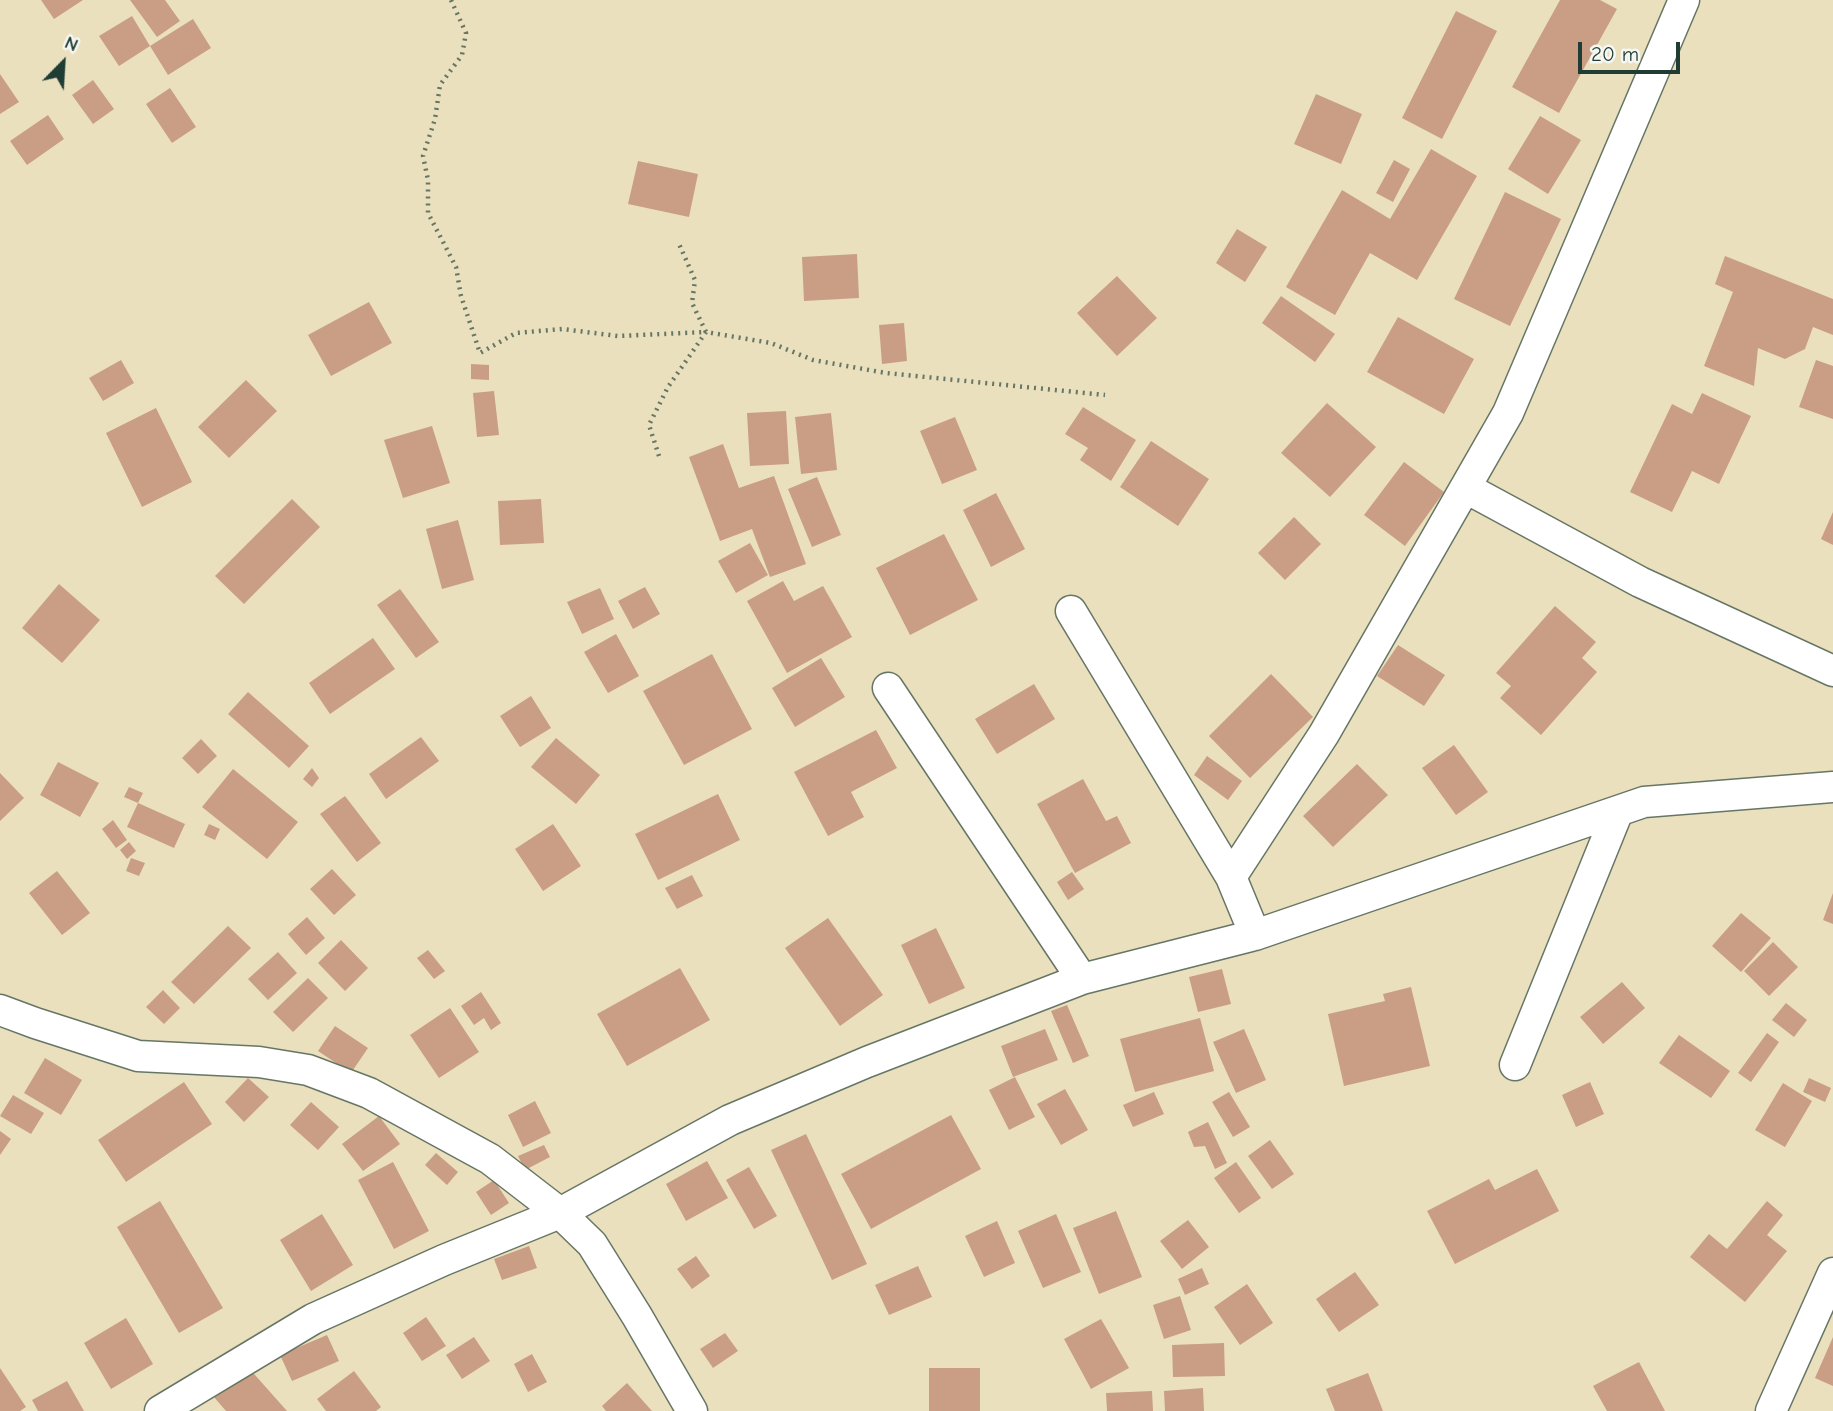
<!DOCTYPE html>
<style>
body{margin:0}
#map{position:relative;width:1833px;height:1411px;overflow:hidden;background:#eae0be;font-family:"Comic Neue",sans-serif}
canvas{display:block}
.north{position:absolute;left:28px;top:28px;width:70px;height:70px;-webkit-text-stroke:5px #f6f6f2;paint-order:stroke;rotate:24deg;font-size:19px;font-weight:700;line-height:28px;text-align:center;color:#1f3d34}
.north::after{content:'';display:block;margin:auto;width:24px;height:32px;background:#1f3d34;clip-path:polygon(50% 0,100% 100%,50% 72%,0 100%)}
.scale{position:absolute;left:1578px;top:42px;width:102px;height:32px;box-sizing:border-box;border:4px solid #1f3d34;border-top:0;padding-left:9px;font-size:21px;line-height:24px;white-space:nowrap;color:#1f3d34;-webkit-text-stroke:5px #f6f6f2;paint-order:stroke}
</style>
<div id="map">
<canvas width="1833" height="1411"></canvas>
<div class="north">N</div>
<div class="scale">20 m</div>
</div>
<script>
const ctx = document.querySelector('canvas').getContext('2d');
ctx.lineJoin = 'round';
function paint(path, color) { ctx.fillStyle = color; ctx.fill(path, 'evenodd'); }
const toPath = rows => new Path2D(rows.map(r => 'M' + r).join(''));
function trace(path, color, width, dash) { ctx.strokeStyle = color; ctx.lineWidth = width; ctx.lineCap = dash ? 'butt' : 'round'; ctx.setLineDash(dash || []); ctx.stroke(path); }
const building = toPath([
 [41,0,83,0,54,19],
 [130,0,165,0,180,21,157,37],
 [1560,0,1600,0,1617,9,1559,113,1512,87],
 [1456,11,1497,31,1442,139,1402,118],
 [132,16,150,46,119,66,99,36],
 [193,19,211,48,168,75,150,46],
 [0,74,19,102,0,114],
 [93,80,114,109,93,124,72,95],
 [170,88,196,127,172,143,146,104],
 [1316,94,1362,114,1341,164,1294,144],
 [48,115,64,139,27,165,10,141],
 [1540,116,1581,140,1548,194,1508,169],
 [1431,149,1477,176,1417,280,1370,253,1335,315,1286,287,1342,190,1390,219],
 [1394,160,1410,169,1393,202,1376,193],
 [638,161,698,174,689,217,628,204],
 [1505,192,1561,219,1510,326,1454,299],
 [1237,229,1267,247,1245,282,1216,263],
 [857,254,859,298,804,301,802,257],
 [1725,256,1833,299,1833,335,1813,327,1805,349,1785,359,1758,348,1754,386,1704,366,1733,292,1715,284],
 [1117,276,1157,318,1117,356,1077,313],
 [1281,296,1335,334,1315,362,1262,323],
 [369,302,392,343,331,376,308,335],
 [1398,317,1474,359,1444,414,1367,372],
 [904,323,907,361,882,364,879,325],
 [121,360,134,383,103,401,89,378],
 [1816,360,1833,366,1833,419,1799,407],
 [471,364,489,365,489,380,471,379],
 [246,380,277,411,229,458,198,427],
 [494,391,499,435,477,437,473,393],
 [1702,393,1751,416,1719,484,1692,471,1672,512,1630,492,1672,404,1692,414],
 [1327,403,1376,447,1330,497,1281,453],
 [1083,407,1136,440,1111,481,1080,460,1088,448,1065,434],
 [156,408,192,482,142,507,106,433],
 [786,411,789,464,750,466,747,413],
 [831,413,837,470,801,474,795,417],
 [955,417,977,470,942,484,920,431],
 [432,426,450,483,403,498,384,440],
 [1151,441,1209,479,1178,526,1120,487],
 [723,444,739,488,774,476,806,564,770,577,752,529,720,541,689,457],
 [1404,462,1444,492,1405,546,1364,515],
 [817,477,841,535,812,547,788,489],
 [996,493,1025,549,991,567,963,510],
 [292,499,320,527,244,604,215,576],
 [541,499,544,543,500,545,498,501],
 [1833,512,1833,545,1821,539],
 [1294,517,1321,544,1285,580,1258,553],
 [458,520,474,580,442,589,426,529],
 [944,534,978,600,910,635,876,568],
 [750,543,768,575,736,593,718,561],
 [783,581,794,601,823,586,852,637,787,673,747,601],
 [59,584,100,620,62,663,22,628],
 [645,587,660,614,633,629,618,601],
 [600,588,614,619,582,634,567,602],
 [400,589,439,642,416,658,377,605],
 [1555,606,1596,642,1582,658,1597,672,1541,735,1500,698,1511,686,1496,673],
 [616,634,639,676,608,693,584,652],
 [373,638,395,669,330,714,309,683],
 [1398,645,1445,675,1424,706,1377,676],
 [712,654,752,729,684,765,643,691],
 [821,658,845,697,795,727,772,688],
 [1271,674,1313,717,1250,778,1209,736],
 [1034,684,1055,719,997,754,975,719],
 [248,692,309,746,289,768,228,714],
 [531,696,551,728,520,747,500,716],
 [876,730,897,768,851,792,864,817,828,836,794,772],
 [421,737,439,761,386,799,369,774],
 [556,738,600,775,576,804,531,767],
 [201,739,217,756,198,774,182,758],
 [1454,745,1488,792,1456,815,1422,768],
 [1207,756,1242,781,1228,800,1194,775],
 [58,762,99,783,80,817,40,795],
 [1357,764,1388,795,1333,847,1303,816],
 [312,768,319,778,312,787,303,779],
 [233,769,298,822,267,859,202,807],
 [0,773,24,798,0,821],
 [1083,779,1106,821,1117,816,1131,843,1075,873,1037,804],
 [129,787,143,793,138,803,124,797],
 [718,794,740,840,658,880,635,834],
 [345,796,381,843,357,862,320,814],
 [138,803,185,824,174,848,127,827],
 [113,820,127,840,116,848,102,829],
 [209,824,220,829,215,840,204,835],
 [553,824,581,866,543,891,515,849],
 [129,842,136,851,127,859,120,850],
 [131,858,145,863,139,876,126,871],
 [332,869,356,895,334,915,310,889],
 [57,871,90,913,62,935,29,893],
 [1072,872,1084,889,1068,900,1057,882],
 [692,875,703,896,677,909,665,888],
 [1833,893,1833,924,1823,920],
 [1741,913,1771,938,1741,972,1712,946],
 [307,917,325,938,306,955,288,934],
 [828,918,883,995,840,1026,785,948],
 [228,926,251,948,194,1004,171,982],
 [936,928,965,988,929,1004,901,945],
 [341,940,368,968,345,991,318,963],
 [1773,942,1798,967,1769,996,1744,971],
 [428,950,445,971,434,979,417,958],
 [278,952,297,973,268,1000,248,979],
 [680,968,710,1020,627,1066,597,1014],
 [1222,969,1231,1004,1198,1012,1189,977],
 [308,978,328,998,293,1032,273,1012],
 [1622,982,1645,1008,1603,1044,1580,1017],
 [1411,987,1430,1066,1344,1086,1328,1014,1385,1001,1383,994],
 [163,990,180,1008,164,1024,146,1007],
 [481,992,501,1023,491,1030,484,1018,474,1025,461,1006],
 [1786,1003,1807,1020,1794,1037,1772,1020],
 [1067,1005,1089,1056,1073,1063,1051,1011],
 [450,1008,479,1052,439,1078,410,1035],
 [1200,1018,1214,1071,1135,1092,1120,1039],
 [335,1026,368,1048,351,1073,318,1051],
 [1045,1029,1058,1060,1013,1077,1001,1046],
 [1244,1029,1266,1080,1236,1093,1213,1042],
 [1767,1033,1779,1042,1751,1082,1738,1073],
 [1679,1035,1730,1071,1711,1098,1659,1063],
 [45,1058,82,1080,61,1115,24,1093],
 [1015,1077,1035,1117,1009,1130,989,1090],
 [248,1078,269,1097,244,1122,225,1102],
 [1809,1078,1831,1088,1825,1102,1803,1092],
 [184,1082,212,1124,126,1182,98,1140],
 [1590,1082,1604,1114,1576,1127,1562,1095],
 [1783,1083,1812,1101,1785,1147,1755,1130],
 [1065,1089,1088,1130,1061,1145,1037,1104],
 [1154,1092,1164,1114,1133,1127,1123,1105],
 [1229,1092,1250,1127,1233,1137,1212,1102],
 [13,1095,44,1113,31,1134,0,1116],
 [535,1101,551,1133,523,1147,508,1115],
 [311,1102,339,1127,318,1150,290,1125],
 [951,1115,981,1169,871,1229,841,1174],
 [379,1116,400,1144,363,1171,342,1144],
 [1208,1122,1227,1163,1215,1169,1205,1146,1194,1147,1188,1132],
 [0,1131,11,1139,0,1155],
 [806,1134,867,1264,832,1280,771,1150],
 [1270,1140,1294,1174,1272,1189,1248,1156],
 [544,1145,550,1157,525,1170,518,1156],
 [436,1153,458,1172,447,1185,425,1165],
 [707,1161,728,1198,686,1221,666,1184],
 [393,1162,429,1231,394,1249,358,1180],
 [1236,1162,1261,1198,1239,1213,1214,1178],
 [749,1167,777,1216,754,1229,726,1180],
 [1537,1169,1559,1211,1455,1264,1427,1211,1489,1179,1495,1190],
 [494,1180,509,1203,491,1215,476,1192],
 [160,1201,223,1308,179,1333,117,1227],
 [1767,1201,1783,1215,1767,1235,1787,1251,1745,1302,1690,1257,1709,1234,1727,1249],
 [1116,1211,1142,1277,1099,1294,1073,1228],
 [322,1214,353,1265,311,1291,280,1240],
 [1056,1214,1081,1272,1043,1288,1018,1231],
 [1188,1220,1209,1247,1182,1269,1160,1241],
 [997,1221,1015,1263,984,1277,965,1236],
 [529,1246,537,1268,502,1280,494,1259],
 [696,1256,710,1276,692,1289,677,1269],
 [918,1266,932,1297,889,1315,875,1285],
 [1202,1268,1209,1284,1185,1295,1178,1279],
 [1355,1272,1379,1305,1339,1332,1316,1299],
 [1247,1284,1273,1323,1240,1345,1214,1307],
 [1180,1296,1191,1330,1164,1339,1153,1305],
 [426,1317,446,1346,422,1361,403,1333],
 [126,1318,153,1364,111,1389,84,1343],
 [1101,1319,1129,1368,1091,1389,1064,1339],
 [725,1333,738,1351,713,1368,700,1349],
 [327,1335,339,1361,292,1381,280,1355],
 [474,1337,490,1361,462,1379,446,1355],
 [1833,1337,1833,1386,1815,1378],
 [1224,1343,1225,1376,1173,1377,1172,1345],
 [532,1354,547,1382,528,1392,514,1364],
 [1639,1362,1665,1411,1607,1411,1593,1386],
 [247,1366,287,1411,226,1411,213,1396],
 [0,1368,26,1407,20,1411,0,1411],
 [929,1368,980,1368,980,1411,929,1411],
 [354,1371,381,1407,376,1411,326,1411,317,1399],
 [1368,1373,1383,1411,1335,1411,1326,1389],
 [67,1381,84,1411,38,1411,32,1400],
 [627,1383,652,1411,606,1411,602,1406],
 [1203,1388,1204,1411,1165,1411,1164,1391],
 [1152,1391,1153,1411,1107,1411,1106,1393]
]);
const path = toPath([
 [451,0,466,33,462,55,440,85,435,119,423,156,428,180,428,213,456,267,461,296,480,353,516,333,562,329,618,336,706,332,692,303,695,280,679,244],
 [659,456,649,425,668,387,706,332,771,343,813,360,886,373,1105,395]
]);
const minor = toPath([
 [1466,488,1640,582,1833,671],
 [1071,611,1231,877,1255,935],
 [888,688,1082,979],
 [1231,877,1324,734,1508,413,1684,0],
 [0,1010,35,1023,138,1056,259,1062,308,1070,369,1093,490,1159,560,1213,592,1244,637,1316,692,1411],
 [1515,1065,1618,811],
 [160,1411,313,1319,444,1260,560,1213,730,1120,867,1062,1082,979,1255,935,1644,802,1833,787],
 [1771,1411,1833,1273]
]);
paint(building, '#c99e84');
trace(minor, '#667664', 33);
trace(path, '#667664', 4.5, [2, 5]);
trace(minor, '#fff', 30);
</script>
